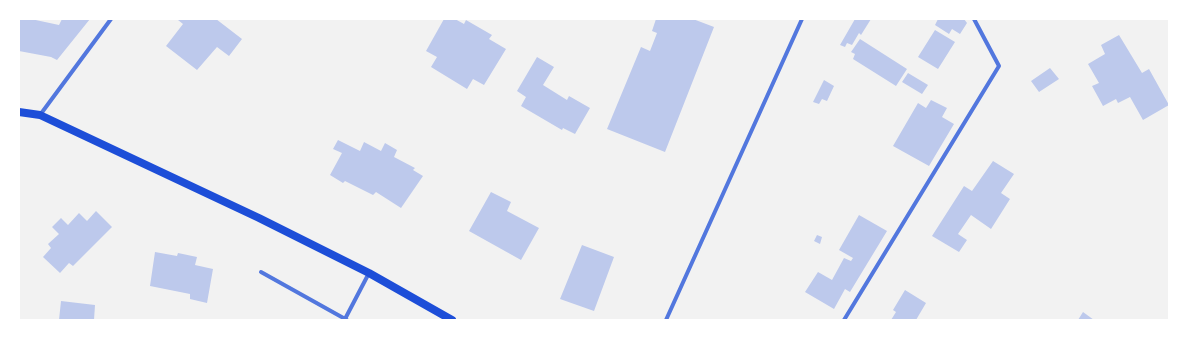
<!DOCTYPE html>
<style>
body{margin:0}
#map{position:relative;width:1188px;height:339px;overflow:hidden;background:#f2f2f2;font-family:"Varela Round",sans-serif}
canvas{display:block}
.frame{position:absolute;inset:0;border:20px solid #fff;pointer-events:none}
</style>
<div id="map">
<canvas width="1188" height="339"></canvas>
<div class="frame"></div>
</div>
<script>
const ctx = document.querySelector('canvas').getContext('2d');
ctx.lineJoin = 'round';
function paint(path, color) { ctx.fillStyle = color; ctx.fill(path, 'evenodd'); }
const toPath = rows => new Path2D(rows.map(r => 'M' + r).join(''));
function trace(path, color, width, dash) { ctx.strokeStyle = color; ctx.lineWidth = width; ctx.lineCap = dash ? 'butt' : 'round'; ctx.setLineDash(dash || []); ctx.stroke(path); }
const building = toPath([
 [19,19,31,19,59,25,62,19,90,19,57,60,51,57,19,51],
 [179,19,216,19,242,39,229,56,217,47,197,70,166,46,183,24,178,20],
 [444,19,455,19,464,24,466,20,492,35,489,39,506,49,484,85,473,79,467,89,431,67,437,57,426,51],
 [656,19,693,19,714,27,665,152,607,129,641,47,650,51,657,33,652,31],
 [855,19,871,19,861,35,859,33,852,45,847,43,845,47,840,45],
 [938,19,964,19,967,23,960,34,952,29,949,34,935,25],
 [935,30,955,42,938,69,918,57],
 [1119,35,1142,73,1149,69,1169,105,1143,120,1130,97,1118,103,1116,99,1103,106,1092,86,1099,83,1088,64,1105,54,1101,45],
 [860,39,907,69,896,86,853,59,855,54,851,52],
 [537,57,554,67,543,85,567,100,569,96,590,108,575,134,563,128,562,130,521,106,526,97,517,91],
 [1050,68,1059,79,1039,92,1031,81],
 [908,73,928,85,922,94,902,82],
 [824,80,834,86,827,101,822,99,819,104,813,102],
 [931,100,947,108,942,117,954,124,929,166,893,146,918,103,926,108],
 [338,140,360,151,364,142,381,151,385,143,397,150,394,157,415,168,413,170,423,176,401,208,376,192,373,195,345,181,343,183,330,175,342,153,333,149],
 [993,161,1014,174,1001,193,1010,199,991,229,971,215,958,234,967,240,959,252,932,236,964,186,972,191],
 [491,192,511,202,507,211,539,228,521,260,469,231],
 [96,211,112,227,73,266,69,263,60,273,43,257,51,248,48,244,59,234,52,227,61,218,68,225,79,213,87,221],
 [859,215,887,231,850,292,845,289,834,309,805,292,818,272,832,280,844,258,851,261,853,258,839,250],
 [817,235,822,237,820,244,814,241],
 [582,245,614,257,594,311,560,299],
 [155,252,177,256,178,253,197,257,195,265,213,269,207,303,190,299,190,294,150,286],
 [905,290,926,303,916,320,891,320,896,312,893,310],
 [61,301,95,305,94,320,59,320],
 [1083,312,1094,320,1078,320]
]);
const minor = toPath([
 [40,115,111,19],
 [261,272,347,320],
 [345,319,369,273],
 [666,320,802,19],
 [844,320,999,66,974,19]
]);
const secondary = toPath([
 [19,112,40,115,259,218,369,273,452,320]
]);
paint(building, '#bdc9ec');
trace(minor, '#5277de', 4);
trace(secondary, '#1d4ed8', 8);
</script>
